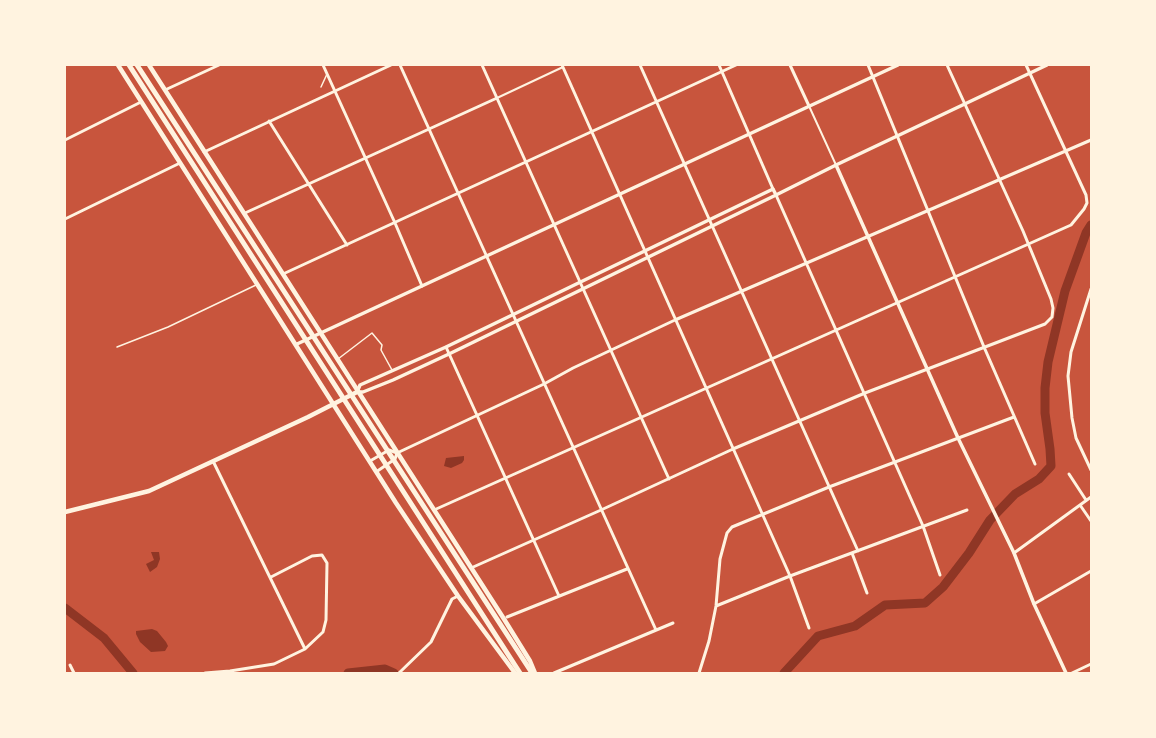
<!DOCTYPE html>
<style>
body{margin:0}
#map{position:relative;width:1156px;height:738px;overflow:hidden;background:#c8553d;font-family:"PT Sans",sans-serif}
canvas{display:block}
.frame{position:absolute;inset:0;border:66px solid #fff3e0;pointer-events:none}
</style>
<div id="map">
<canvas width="1156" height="738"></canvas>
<div class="frame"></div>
</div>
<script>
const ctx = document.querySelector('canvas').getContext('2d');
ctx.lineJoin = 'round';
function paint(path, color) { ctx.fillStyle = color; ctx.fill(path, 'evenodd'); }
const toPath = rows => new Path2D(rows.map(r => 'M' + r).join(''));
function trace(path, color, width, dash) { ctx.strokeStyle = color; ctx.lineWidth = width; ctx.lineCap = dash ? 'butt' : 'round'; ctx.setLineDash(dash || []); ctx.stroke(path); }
const water = toPath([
 [464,456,464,460,462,463,451,468,444,466,446,458],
 [151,552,159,552,160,559,157,567,150,572,146,564,154,560],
 [152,629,157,631,166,642,168,646,165,651,151,652,140,642,136,634,136,631]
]);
const river = toPath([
 [65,608,104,638,133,673],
 [348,673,385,669,394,673],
 [784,673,818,636,855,626,885,605,925,603,943,587,969,553,990,520,1015,494,1039,479,1051,466,1050,449,1045,413,1045,388,1048,362,1065,291,1086,233,1091,225]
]);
const service = toPath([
 [321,87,327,74],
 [117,347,168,327,256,285],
 [338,359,372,333,382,345,381,350,392,370]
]);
const pedestrian = toPath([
 [497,98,563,67],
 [809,106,836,165]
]);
const minor = toPath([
 [323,65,395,223,422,286],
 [400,65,656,630],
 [482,65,669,479],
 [562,65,790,576,809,628],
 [640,65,858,551],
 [719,65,773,189],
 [790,65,809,106],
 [868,65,984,347,1035,464],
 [165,90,219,65],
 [269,121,347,245],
 [65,140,141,102],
 [204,152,391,65],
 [776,195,923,526,940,575],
 [245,213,497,98],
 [65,219,180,163],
 [283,274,736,65],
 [1091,289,1071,352,1068,376,1072,418,1076,438,1091,470],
 [446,347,559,596],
 [397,453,544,384,573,368,675,320,1091,140],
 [213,461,305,649],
 [370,461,389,450,397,453],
 [376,472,395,459,397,453],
 [1069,474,1086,500],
 [1080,505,1091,521],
 [434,510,1071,225,1084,209,1087,203,1086,195,1026,65],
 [852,553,867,593],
 [1014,553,1091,497],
 [471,568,601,510,733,449,865,393,1045,324,1052,317,1053,308,1051,299,1023,231,947,65],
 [1034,604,1091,571],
 [716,606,790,576,967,510],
 [507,617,627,569],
 [70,665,74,673],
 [205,673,230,671,274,664,305,649,323,632,326,620,327,563,322,555,312,556,271,577],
 [399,673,431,642,452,599,458,596],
 [554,673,673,623],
 [699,673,709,641,716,606,720,559,727,533,732,527,829,487,1014,417],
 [1072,673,1091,664]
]);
const tertiary = toPath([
 [836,165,958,438,1014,553,1034,604,1066,673],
 [776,195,773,189,446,347,360,385,357,392,363,392,393,380,449,354,776,195,836,165,1047,65],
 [297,344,898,65]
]);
const primary = toPath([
 [118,65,396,503,458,596,515,673],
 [149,65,504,619,530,661,535,673],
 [65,512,149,491,308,417,357,392]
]);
const trunk = toPath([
 [129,65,520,673],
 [137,65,532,673]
]);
paint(water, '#8f3625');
trace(river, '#8f3625', 9);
trace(service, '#fff3e0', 1.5);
trace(pedestrian, '#fff3e0', 2);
trace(minor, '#fff3e0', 3);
trace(tertiary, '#fff3e0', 3.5);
trace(primary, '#fff3e0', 4.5);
trace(trunk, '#fff3e0', 5);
</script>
